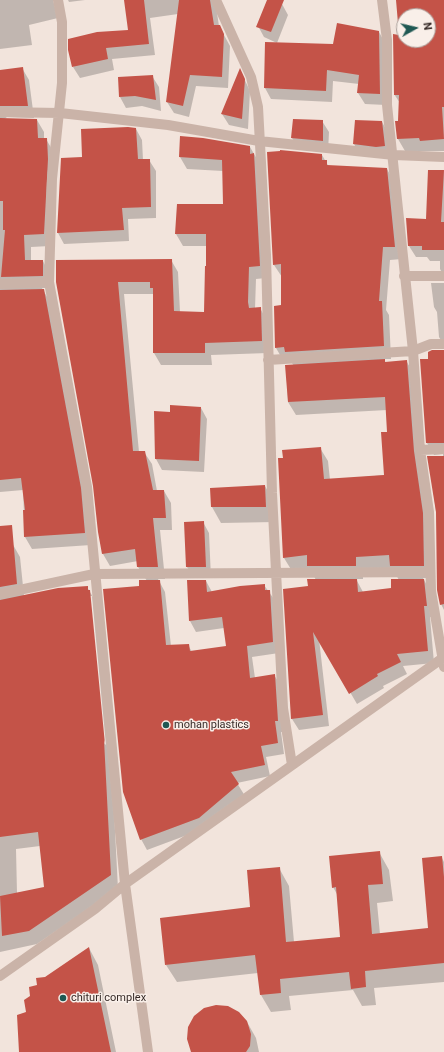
<!DOCTYPE html>
<style>
body{margin:0}
#map{position:relative;width:444px;height:1052px;overflow:hidden;background:#f2e4dc;font-family:Roboto,sans-serif}
canvas{display:block}
.north{position:absolute;left:396px;top:8px;width:40px;height:40px;box-sizing:border-box;background:#f9efe9;border:1px solid #aba19c;border-radius:50%;rotate:82deg;font-size:11px;font-weight:700;line-height:16px;text-align:center;color:#372b28}
.north::after{content:'';display:block;margin:auto;width:14px;height:18px;background:#1f5853;clip-path:polygon(50% 0,100% 100%,50% 72%,0 100%)}
</style>
<div id="map">
<canvas width="444" height="1052"></canvas>
<div class="north">N</div>
</div>
<script>
const ctx = document.querySelector('canvas').getContext('2d');
ctx.lineJoin = 'round';
function paint(path, color) { ctx.fillStyle = color; ctx.fill(path, 'evenodd'); }
const toPath = rows => new Path2D(rows.map(r => 'M' + r).join(''));
function trace(path, color, width, dash) { ctx.strokeStyle = color; ctx.lineWidth = width; ctx.lineCap = dash ? 'butt' : 'round'; ctx.setLineDash(dash || []); ctx.stroke(path); }
function write(font, color, halo, rows, align = 'center') {
  ctx.font = font + ' Roboto,sans-serif'; ctx.lineWidth = 3; ctx.setLineDash([]); ctx.textBaseline = 'middle'; ctx.strokeStyle = halo; ctx.fillStyle = color; for (const [text, x, y, turn = 0] of rows) {
    ctx.save(); ctx.translate(x, y); ctx.rotate((+turn || 0) * Math.PI / 180); ctx.textAlign = isNaN(turn) ? turn : align; if (halo) ctx.strokeText(text, 0, 0); ctx.fillText(text, 0, 0); ctx.restore();
  }
}
const shadow = toPath([
 [0,0,53,0,58,18,29,25,32,45,0,49],
 [68,0,85,0,69,2],
 [125,0,215,0,219,26,230,46,228,88,196,86,189,117,174,113,167,102,178,14,150,18,155,55,112,59,114,70,80,78,73,67,129,31],
 [268,0,282,4,288,15,277,43,264,37,258,26],
 [397,0,444,0,444,151,405,151,398,139,400,103,394,94,401,36],
 [404,16,428,16,428,40,404,40],
 [379,32,385,43,386,105,365,104,358,93,359,84,333,81,332,102,271,99,265,88,334,45],
 [22,68,29,80,34,118,7,117,3,120,37,120,44,132,44,139,46,139,53,151,50,246,31,247,31,261,43,261,49,273,49,288,42,288,50,302,87,501,91,545,32,549,25,537,23,490,0,492,0,71],
 [240,70,250,91,248,129,229,125,222,114],
 [152,76,159,87,161,111,142,106,126,108,120,97,119,78],
 [322,121,329,132,328,152,298,149,292,138],
 [382,122,388,133,390,156,360,155,354,144],
 [136,129,142,140,143,160,149,160,156,171,156,218,128,219,129,241,64,244,58,233,62,159,83,158],
 [250,147,257,159,266,278,256,279,255,309,260,308,267,321,268,353,211,355,212,365,161,365,154,353,154,294,124,294,139,452,144,452,152,464,157,491,164,491,171,503,172,530,160,530,165,579,158,579,165,592,171,646,188,645,192,652,227,647,224,628,196,632,190,621,188,581,206,581,212,592,264,585,276,602,279,653,252,657,255,678,274,675,281,686,284,732,281,732,284,754,266,757,270,776,237,783,245,796,206,828,147,850,141,839,147,581,138,567,138,561,110,566,103,554,94,486,57,281,171,260,178,272,180,312,205,313,207,246,183,246,176,234,178,205,224,205,223,171,187,169,180,157],
 [322,155,329,167,387,169,394,182,402,259,390,260,386,310,389,315,391,359,384,359,386,363,407,362,414,375,431,578,423,578,430,591,433,617,430,617,434,663,403,666,407,674,383,686,384,688,357,704,319,639,329,726,299,730,292,719,309,587,316,580,310,569,292,571,284,558,284,459,320,448,328,461,330,480,385,475,388,433,387,410,296,415,288,402,286,366,294,366,290,360,283,360,276,348,275,307,282,306,282,277,274,265],
 [392,568,399,580,393,589,363,592,356,579,363,579,363,570],
 [429,171,444,171,444,276,440,269,440,261,430,261,427,257,416,257,409,246,427,220],
 [431,283,444,283,444,345,439,337,437,312,434,307],
 [444,351,444,610,441,604,436,512,429,457,443,456,443,454,434,455,427,443,430,360],
 [201,408,207,419,204,472,162,470,156,459,171,413],
 [265,486,274,502,275,522,221,523,212,507],
 [203,522,209,533,211,578,194,578,187,567],
 [12,543,20,557,24,596,87,587,97,604,111,752,118,889,37,944,0,952,0,544],
 [90,596,92,596,106,745,104,743],
 [40,846,45,888,17,893,16,849],
 [379,852,389,870,393,901,377,903,380,934,429,929,442,858,444,862,444,982,374,988,376,1005,362,1006,353,990,289,996,291,1010,271,1012,261,995,258,973,177,982,166,965,251,908,279,868,289,886,294,942,341,938,338,896,333,887],
 [89,948,98,965,116,1052,20,1052,31,996,46,978],
 [247,1022,256,1038,259,1052,192,1052]
]);
const building = toPath([
 [124,0,144,0,149,44,106,48,108,59,72,67,68,50,68,39,97,32,128,30],
 [179,0,210,0,214,25,220,25,224,34,222,77,190,75,183,106,166,102],
 [267,0,284,0,271,32,256,27],
 [396,0,444,0,444,107,442,107,444,139,420,141,419,138,397,139,395,121,398,121,399,95,394,95,393,34,399,35],
 [404,16,428,16,428,40,404,40],
 [337,23,379,31,380,94,357,93,359,75,327,70,326,91,264,88,265,42,333,44],
 [23,67,28,106,0,106,0,70],
 [240,68,245,79,242,119,221,114],
 [153,75,156,100,135,96,119,97,118,77],
 [0,118,37,119,38,138,47,138,48,159,44,234,24,235,25,260,43,260,43,276,1,277,5,230,3,230,3,201,0,201],
 [293,119,323,120,323,141,291,138],
 [355,120,382,121,385,146,376,147,353,144],
 [128,127,136,128,138,159,150,159,151,207,122,208,124,230,57,233,61,158,82,157,81,129],
 [180,136,203,138,250,146,250,154,254,153,260,266,249,267,248,302,249,308,261,307,262,341,205,343,205,353,153,353,153,288,150,288,150,282,118,282,133,451,145,451,153,490,164,490,166,518,153,518,158,567,137,567,135,549,102,554,98,532,93,486,56,282,56,260,172,259,174,311,204,312,205,266,206,266,206,234,175,234,177,204,223,204,222,160,179,157],
 [280,150,322,154,322,160,327,160,327,165,387,168,395,247,383,247,379,301,382,301,384,346,285,352,284,347,275,348,274,306,281,305,281,264,273,265,267,152,280,151],
 [428,170,444,170,441,222,444,222,444,250,422,250,422,246,408,246,406,218,426,219],
 [44,289,81,488,85,533,24,537,23,510,25,510,21,478,0,480,0,290],
 [432,350,444,350,444,443,426,443,420,359,428,359,428,352],
 [385,359,385,362,407,360,414,451,423,513,424,566,390,566,389,555,356,557,356,566,307,566,307,555,283,558,278,458,283,458,282,450,321,447,324,479,384,475,381,432,387,432,385,397,288,402,285,365],
 [170,405,201,407,199,461,155,459,154,411,170,412],
 [427,456,444,456,444,604,440,605,437,590,436,512],
 [265,485,266,507,211,507,210,488],
 [204,521,206,567,186,567,184,522],
 [12,525,17,584,0,587,0,526],
 [307,579,357,579,358,592,391,588,391,579,424,579,427,606,424,606,428,651,397,654,401,662,377,674,378,676,349,694,313,632,323,715,291,719,283,589,308,586],
 [139,580,160,580,166,645,189,644,190,651,226,646,222,617,189,621,187,580,206,580,207,592,240,586,265,584,265,590,270,590,273,642,247,646,250,678,275,674,278,721,275,721,278,743,261,746,265,765,231,772,239,784,199,818,140,840,123,792,103,589,139,586],
 [88,586,88,590,90,590,105,744,104,740,111,875,29,931,2,936,0,896,44,887,38,832,0,837,0,600,58,588],
 [380,851,383,884,368,885,372,934,428,928,422,858,442,856,444,877,444,963,365,971,366,987,351,989,349,972,280,979,281,993,260,995,255,955,165,965,160,918,250,907,247,870,280,867,286,942,340,937,336,887,332,888,329,856],
 [89,947,111,1052,19,1052,17,1015,26,1012,24,1000,30,996,29,987,37,985,36,978,45,977],
 [216,1005,228,1006,239,1012,247,1021,251,1034,250,1046,246,1052,191,1052,187,1039,188,1027,194,1016,204,1008]
]);
const street = toPath([
 [58,0,62,22,62,83,52,179,49,282,87,487,125,884,148,1052],
 [216,0,251,77,258,107,266,255,272,493,283,708,292,765],
 [382,0,387,40,387,105,413,351,420,450,429,512,431,591,444,667],
 [0,112,60,113,168,125,259,141,394,155,444,157],
 [404,276,444,276],
 [0,284,49,282],
 [268,360,413,351,431,344,444,344],
 [420,450,444,449],
 [0,594,94,574,430,572],
 [0,976,95,909,125,884,444,657]
]);
const markers = [
 [166,725,4,"#1f5853"],
 [63,998,4,"#1f5853"]
];
const poiNames = [
 ["mohan plastics",174,725],
 ["chituri complex",71,998]
];
paint(shadow, '#0003');
paint(building, '#c45348');
trace(street, '#cab3a8', 10);
for (const [x, y, r, color] of markers) { const dot = new Path2D(); dot.arc(x, y, r, 0, 2 * Math.PI); ctx.fillStyle = color; ctx.fill(dot); trace(dot, '#f9efe9', 1.5); }
write('11px', '#372b28', '#f9efe9', poiNames, 'left');
</script>
